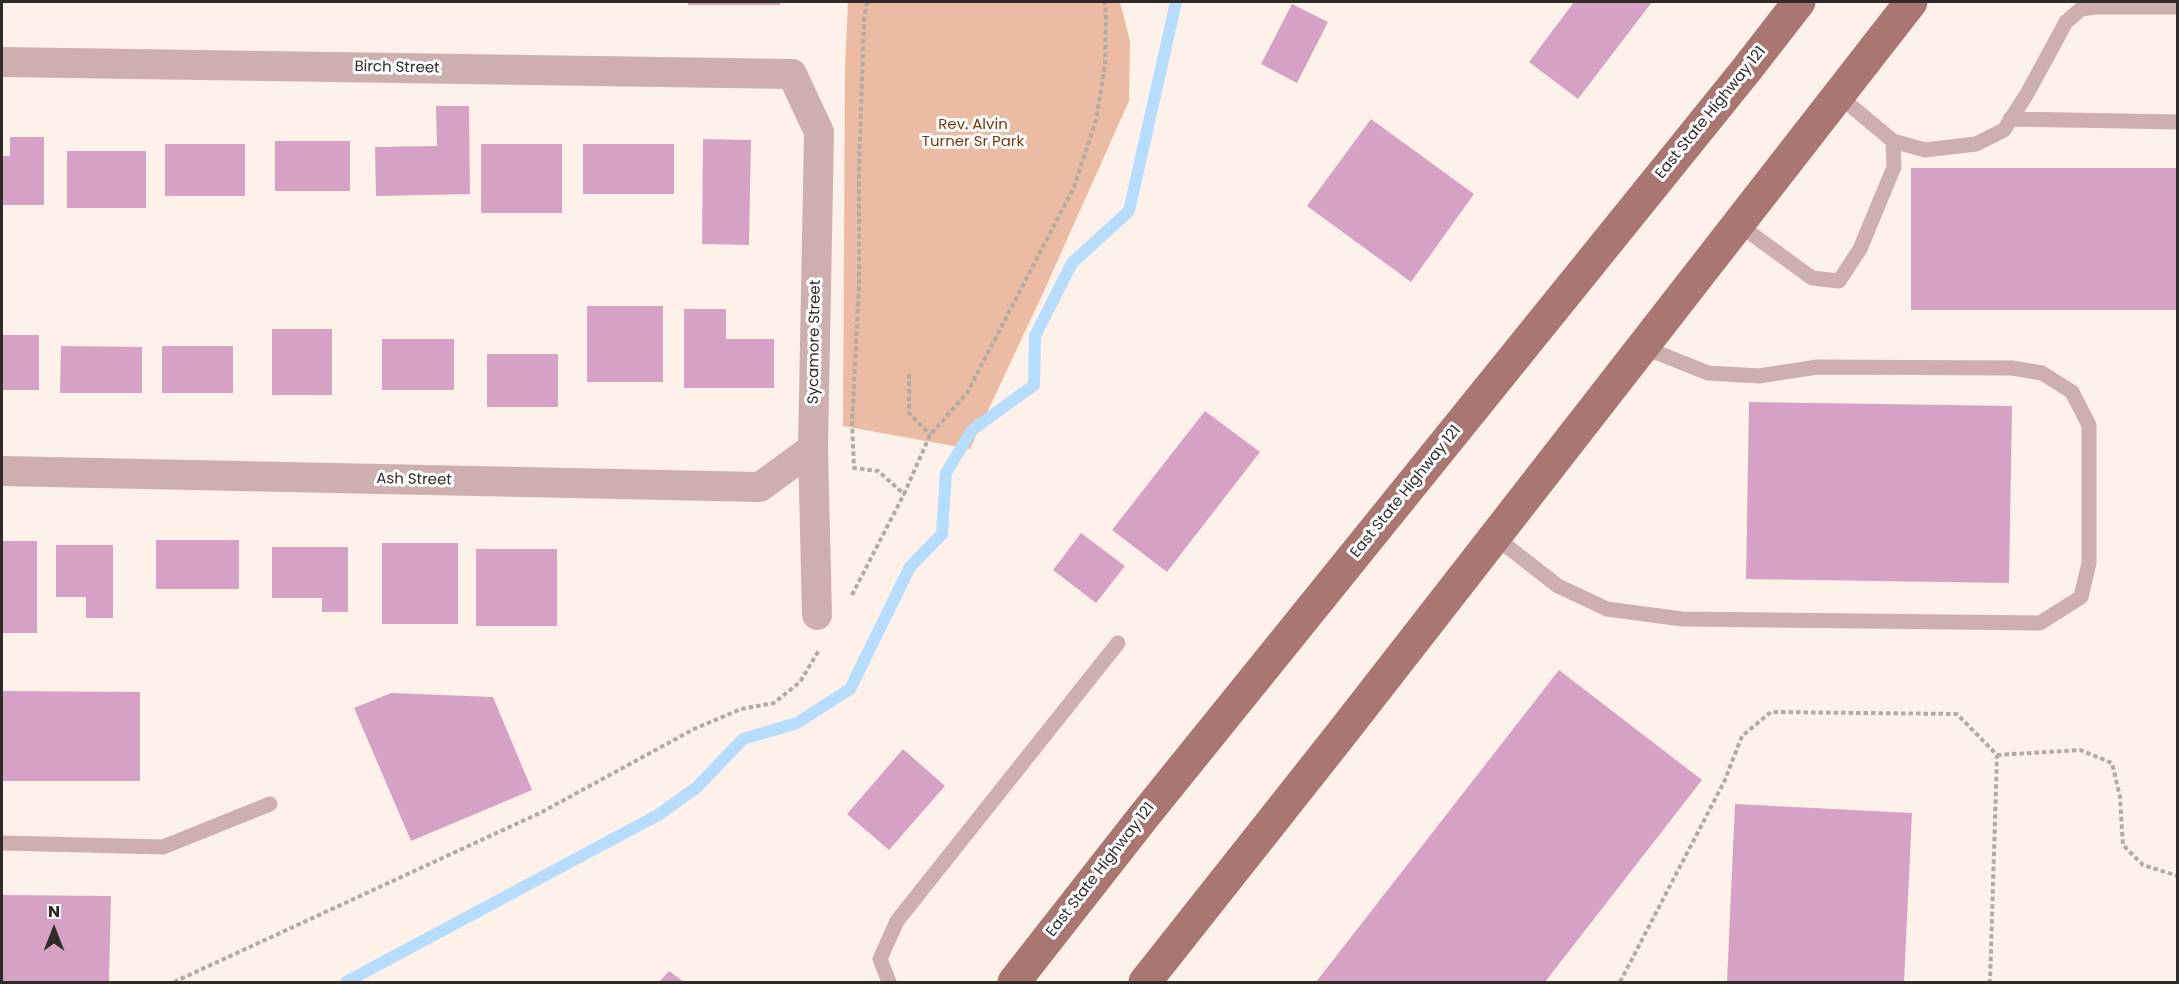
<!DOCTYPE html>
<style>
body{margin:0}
#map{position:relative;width:2179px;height:984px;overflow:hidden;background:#fef1ea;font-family:Poppins,sans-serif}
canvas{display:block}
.frame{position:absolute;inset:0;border:3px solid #312b28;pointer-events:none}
.north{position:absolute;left:24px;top:900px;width:60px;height:60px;-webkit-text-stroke:4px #fff;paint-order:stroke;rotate:0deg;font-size:16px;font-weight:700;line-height:24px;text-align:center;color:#312b28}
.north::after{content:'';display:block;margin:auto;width:21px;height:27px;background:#312b28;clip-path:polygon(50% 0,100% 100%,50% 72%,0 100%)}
</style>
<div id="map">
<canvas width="2179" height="984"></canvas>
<div class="frame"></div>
<div class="north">N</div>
</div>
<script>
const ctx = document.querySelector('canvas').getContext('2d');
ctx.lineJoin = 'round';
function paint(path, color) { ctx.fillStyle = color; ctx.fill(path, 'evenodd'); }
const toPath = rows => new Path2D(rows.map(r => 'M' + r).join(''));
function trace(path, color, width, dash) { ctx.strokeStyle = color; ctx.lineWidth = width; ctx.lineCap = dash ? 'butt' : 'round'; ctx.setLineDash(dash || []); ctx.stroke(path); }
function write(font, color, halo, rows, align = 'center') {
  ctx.font = font + ' Poppins,sans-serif'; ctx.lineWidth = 6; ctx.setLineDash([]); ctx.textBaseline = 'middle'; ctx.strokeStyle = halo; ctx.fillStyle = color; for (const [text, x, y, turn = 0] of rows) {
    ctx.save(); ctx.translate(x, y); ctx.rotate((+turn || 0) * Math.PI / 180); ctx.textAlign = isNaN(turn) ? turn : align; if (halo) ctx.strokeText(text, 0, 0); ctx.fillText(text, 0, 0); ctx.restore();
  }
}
const green = toPath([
 [848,2,1120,2,1130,41,1129,101,1044,291,970,449,843,426,845,66]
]);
const stream = toPath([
 [346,982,658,815,696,788,743,739,797,723,850,689,910,567,942,534,946,473,972,430,1034,385,1035,336,1072,263,1129,211,1176,2]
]);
const building = toPath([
 [688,2,780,2,780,5,688,5],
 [1574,2,1652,2,1578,99,1529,62],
 [1292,4,1328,22,1297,83,1261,64],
 [436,106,469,106,470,194,376,196,375,147,437,146],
 [1371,119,1474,194,1411,282,1307,206],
 [10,137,44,137,44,205,2,205,2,156,10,156],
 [703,139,751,140,749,245,702,244],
 [275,141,350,141,350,191,275,191],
 [165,144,245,144,245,196,165,196],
 [481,144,562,144,562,213,481,213],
 [583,144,674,144,674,194,583,194],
 [67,151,146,151,146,208,67,208],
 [1911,168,2178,168,2178,310,1911,310],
 [587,306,663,306,663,382,587,382],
 [684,309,726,309,726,339,774,339,774,388,684,388],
 [272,329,332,329,332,395,272,395],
 [2,335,39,335,39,390,2,390],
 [382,339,454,339,454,390,382,390],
 [61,346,142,347,142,393,60,393],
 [162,346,233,346,233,393,162,393],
 [487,354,558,354,558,407,487,407],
 [1749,402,2012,406,2009,583,1746,579],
 [1205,411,1260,452,1167,572,1112,530],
 [1081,533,1125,566,1096,603,1053,570],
 [156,540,239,540,239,589,156,589],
 [2,541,37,541,37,633,2,633],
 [382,543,458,543,458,624,382,624],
 [56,545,113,545,113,618,86,618,86,597,56,597],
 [272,547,348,547,348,612,322,612,322,598,272,598],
 [476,549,557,549,557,626,476,626],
 [1559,670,1702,780,1545,982,1316,982],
 [2,691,140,692,140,781,2,781],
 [391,693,493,697,532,790,411,841,354,708],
 [903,749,945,786,889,850,847,814],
 [1735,804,1912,813,1904,982,1727,982],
 [2,895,111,896,109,982,2,982],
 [669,971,684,982,659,982]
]);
const path = toPath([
 [867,2,864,20,859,170,859,286,852,423,854,468,878,471,904,494,930,435,967,393,1074,187,1096,120,1105,66,1106,17,1105,2],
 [909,374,909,413,930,435],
 [852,595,904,494],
 [1997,755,2080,750,2112,763,2120,797,2123,845,2143,865,2178,876],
 [174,982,542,812,694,729,741,709,774,703,800,682,819,650],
 [1620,982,1724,782,1742,736,1771,712,1957,714,1997,755,1990,982]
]);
const service = toPath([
 [2010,119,2178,122],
 [1893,141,1925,150,1976,144,2004,130,2028,92,2066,22,2081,9,2096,7,2178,7],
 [1738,224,1812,278,1839,281,1860,249,1894,167,1893,141,1838,95],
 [1495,537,1558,586,1607,609,1682,619,2040,623,2081,597,2089,563,2089,425,2072,392,2042,373,2012,368,1817,367,1759,376,1708,373,1643,347],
 [2,843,163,847,270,804],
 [889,982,880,959,897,921,1118,643]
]);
const minor = toPath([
 [2,62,792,74,819,132,813,448,817,615],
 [2,471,760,487,813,448]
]);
const primary = toPath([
 [1014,982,1144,816,1747,69,1799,2],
 [1145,982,1342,733,1911,2]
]);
const streetNames = [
 ["Birch Street",397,68,1],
 ["East State Highway 121",1711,113,-51],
 ["Sycamore Street",815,342,-89],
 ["Ash Street",414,480,1],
 ["East State Highway 121",1406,492,-51],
 ["East State Highway 121",1101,870,-52]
];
const parkNames = [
 ["Rev. Alvin",973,125],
 ["Turner Sr Park",973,142]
];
paint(green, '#ebbca3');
trace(stream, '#b7ddfe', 12);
paint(building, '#d5a2c5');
trace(path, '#b4aaa4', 4, [4.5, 3]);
trace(service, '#cdb0ad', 15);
trace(minor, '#cdb0ad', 30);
trace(primary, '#a97672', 33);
write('15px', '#312b28', '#fff', streetNames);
write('15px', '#79370a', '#fff', parkNames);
</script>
